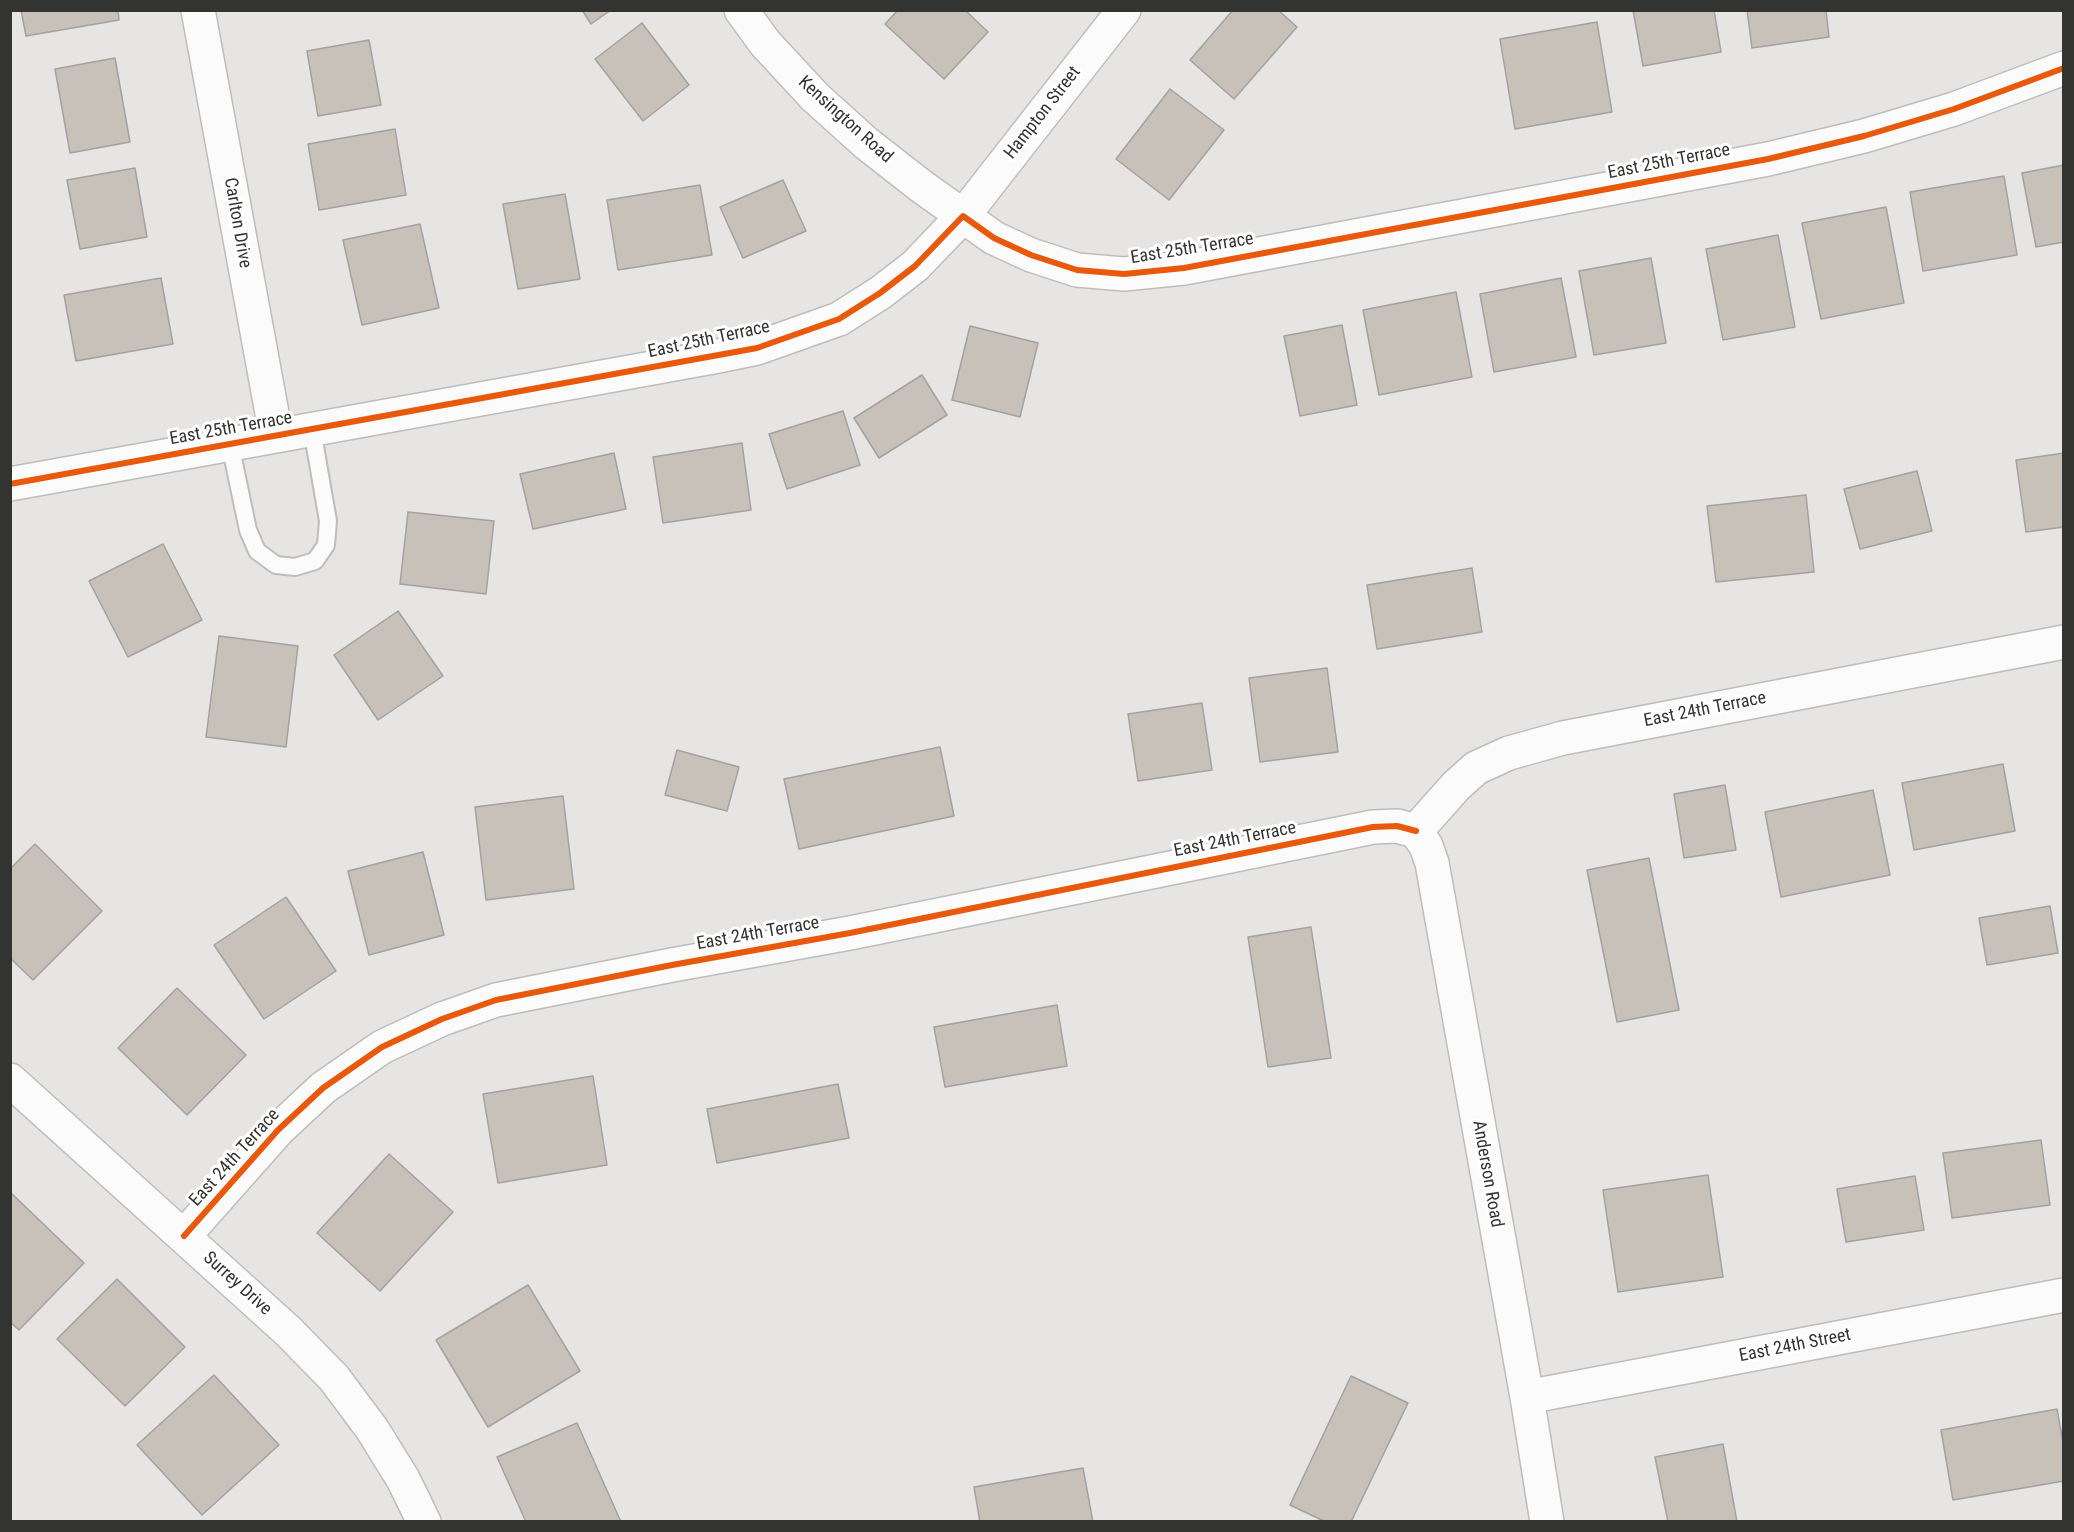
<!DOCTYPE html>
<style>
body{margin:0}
#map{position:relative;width:2074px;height:1532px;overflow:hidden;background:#e6e5e3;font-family:"Roboto Condensed",sans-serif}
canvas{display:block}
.frame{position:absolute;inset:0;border:12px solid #333331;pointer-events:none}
</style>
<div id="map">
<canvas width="2074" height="1532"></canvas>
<div class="frame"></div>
</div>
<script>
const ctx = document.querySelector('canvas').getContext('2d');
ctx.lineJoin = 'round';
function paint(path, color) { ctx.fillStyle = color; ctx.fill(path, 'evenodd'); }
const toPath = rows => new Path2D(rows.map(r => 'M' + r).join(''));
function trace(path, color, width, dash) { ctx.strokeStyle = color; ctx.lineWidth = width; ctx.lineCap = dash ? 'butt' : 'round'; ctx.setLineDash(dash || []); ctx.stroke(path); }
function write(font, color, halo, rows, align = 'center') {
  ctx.font = font + ' "Roboto Condensed",sans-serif'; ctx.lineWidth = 6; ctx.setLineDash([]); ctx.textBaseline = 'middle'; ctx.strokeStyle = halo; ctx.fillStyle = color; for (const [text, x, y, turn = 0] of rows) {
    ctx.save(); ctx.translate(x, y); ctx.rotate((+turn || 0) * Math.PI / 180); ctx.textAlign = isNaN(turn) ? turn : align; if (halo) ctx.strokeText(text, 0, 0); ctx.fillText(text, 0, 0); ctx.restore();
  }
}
const building = toPath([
 [21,10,118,10,119,20,26,36,21,10],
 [582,10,611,10,591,24,582,10],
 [898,10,965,10,988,32,944,79,885,24,898,10],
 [1233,10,1278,10,1297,27,1234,99,1190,60,1233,10],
 [1633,10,1714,10,1721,52,1643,66,1633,10],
 [1747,10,1826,10,1829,37,1752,48,1747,10],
 [1597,22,1612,112,1515,129,1500,39,1597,22],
 [642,23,689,85,643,121,595,59,642,23],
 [369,40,381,105,318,116,307,51,369,40],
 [115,58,130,142,70,153,55,69,115,58],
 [1170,89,1224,130,1169,200,1116,159,1170,89],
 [395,129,406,195,319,210,308,144,395,129],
 [2064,165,2064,242,2036,247,2022,173,2064,165],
 [135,168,147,237,80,249,67,180,135,168],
 [2004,176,2017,255,1923,271,1910,192,2004,176],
 [783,180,806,231,743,258,720,207,783,180],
 [700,185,712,255,618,270,607,200,700,185],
 [565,194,580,279,518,289,503,204,565,194],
 [1886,207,1904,303,1821,319,1802,223,1886,207],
 [420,224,439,308,362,325,343,240,420,224],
 [1778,235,1795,327,1723,340,1706,249,1778,235],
 [1651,258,1666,343,1594,355,1579,271,1651,258],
 [161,278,173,344,76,361,64,295,161,278],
 [1561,278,1576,357,1494,372,1480,294,1561,278],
 [1456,292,1472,377,1379,395,1363,310,1456,292],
 [1342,325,1357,405,1300,416,1284,336,1342,325],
 [970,326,1038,343,1020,417,952,400,970,326],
 [922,375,947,415,879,458,854,418,922,375],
 [843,411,860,465,787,489,769,434,843,411],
 [742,443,751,510,663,523,653,457,742,443],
 [614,453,626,509,533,529,520,474,614,453],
 [2064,453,2064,527,2026,532,2016,460,2064,453],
 [1917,471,1932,531,1860,549,1844,489,1917,471],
 [1806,495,1814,572,1716,582,1707,506,1806,495],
 [408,512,494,521,486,594,400,584,408,512],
 [163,544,202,620,128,657,89,581,163,544],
 [1472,568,1482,632,1377,649,1367,585,1472,568],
 [398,611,443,676,378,720,334,655,398,611],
 [219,636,298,646,286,747,206,737,219,636],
 [1327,668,1338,752,1260,762,1249,678,1327,668],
 [1202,703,1212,770,1138,781,1128,714,1202,703],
 [940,747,954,816,799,849,784,779,940,747],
 [677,750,739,767,727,811,665,795,677,750],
 [2003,764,2015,831,1914,850,1902,783,2003,764],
 [1725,785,1736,850,1684,858,1674,794,1725,785],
 [1873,790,1890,875,1781,897,1765,812,1873,790],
 [563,796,574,889,486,900,475,807,563,796],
 [35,844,102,911,33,980,10,958,10,869,35,844],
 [423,852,444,935,369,955,348,871,423,852],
 [1649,858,1679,1010,1617,1022,1587,870,1649,858],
 [286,897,336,971,264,1019,214,945,286,897],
 [2050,906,2058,953,1987,965,1979,918,2050,906],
 [1311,927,1331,1058,1268,1067,1248,937,1311,927],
 [177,988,246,1055,187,1115,118,1048,177,988],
 [1057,1005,1067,1066,945,1087,934,1027,1057,1005],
 [593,1076,607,1165,498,1183,483,1094,593,1076],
 [838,1084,849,1138,717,1163,707,1109,838,1084],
 [2041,1140,2050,1205,1952,1218,1943,1153,2041,1140],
 [389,1154,453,1212,380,1291,317,1233,389,1154],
 [1708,1175,1723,1277,1618,1292,1603,1190,1708,1175],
 [1915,1176,1924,1230,1846,1242,1837,1189,1915,1176],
 [10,1192,84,1263,19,1330,10,1322,10,1192],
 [117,1279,185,1347,125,1406,57,1339,117,1279],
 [528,1285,580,1371,488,1427,436,1340,528,1285],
 [214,1375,279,1445,202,1515,137,1445,214,1375],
 [1351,1376,1408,1403,1351,1522,1326,1522,1290,1505,1351,1376],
 [2057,1409,2064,1448,2064,1481,1953,1500,1941,1430,2057,1409],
 [577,1423,621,1522,526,1522,497,1457,577,1423],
 [1723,1444,1737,1522,1668,1522,1655,1457,1723,1444],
 [1083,1468,1093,1522,980,1522,974,1487,1083,1468]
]);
const service = toPath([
 [230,444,248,530,257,551,276,565,295,567,315,561,326,545,328,521,312,429]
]);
const minor = toPath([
 [198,10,276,435],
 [10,484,713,357,757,348,839,319,880,293,915,266,963,216,1124,10],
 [1416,831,1426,846,1432,863,1527,1397,1547,1522],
 [1416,831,1456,786,1476,768,1509,753,1563,738,2064,642],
 [10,1080,288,1331,334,1378,372,1429,403,1479,424,1522],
 [184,1236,278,1130,323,1088,382,1047,442,1019,496,1000,672,965,850,933,1373,827,1397,826,1416,831],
 [1527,1397,2064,1295]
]);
const tertiary = toPath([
 [741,10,765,43,815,97,866,143,921,186,994,238,1031,255,1077,270,1124,274,1184,268,1768,159,1864,136,1954,109,2064,68]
]);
const cycleway = toPath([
 [10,484,757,348,839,319,880,293,915,266,963,216,994,238,1031,255,1077,270,1124,274,1184,268,1768,159,1864,136,1954,109,2064,68],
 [184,1236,278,1130,323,1088,382,1047,442,1019,496,1000,672,965,850,933,1373,827,1397,826,1416,831]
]);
const streetNames = [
 ["Hampton Street",1043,113,-52],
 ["Kensington Road",845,120,42],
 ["East 25th Terrace",1669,162,-11],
 ["Carlton Drive",237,223,80],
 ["East 25th Terrace",1192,249,-9],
 ["East 25th Terrace",709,340,-12],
 ["East 25th Terrace",231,429,-10],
 ["East 24th Terrace",1705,710,-11],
 ["East 24th Terrace",1235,840,-11],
 ["East 24th Terrace",758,934,-10],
 ["East 24th Terrace",235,1158,-48],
 ["Anderson Road",1487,1174,80],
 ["Surrey Drive",237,1284,42],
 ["East 24th Street",1795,1346,-11]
];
paint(building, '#c7c1ba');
trace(building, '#a2a2a0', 1.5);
trace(service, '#bdbdbb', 20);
trace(minor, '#bdbdbb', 36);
trace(tertiary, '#bdbdbb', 36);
trace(service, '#fbfbfb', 16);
trace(minor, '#fbfbfb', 33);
trace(tertiary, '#fbfbfb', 33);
trace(cycleway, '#e8590c', 6);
write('18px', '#333331', '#fff', streetNames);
</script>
